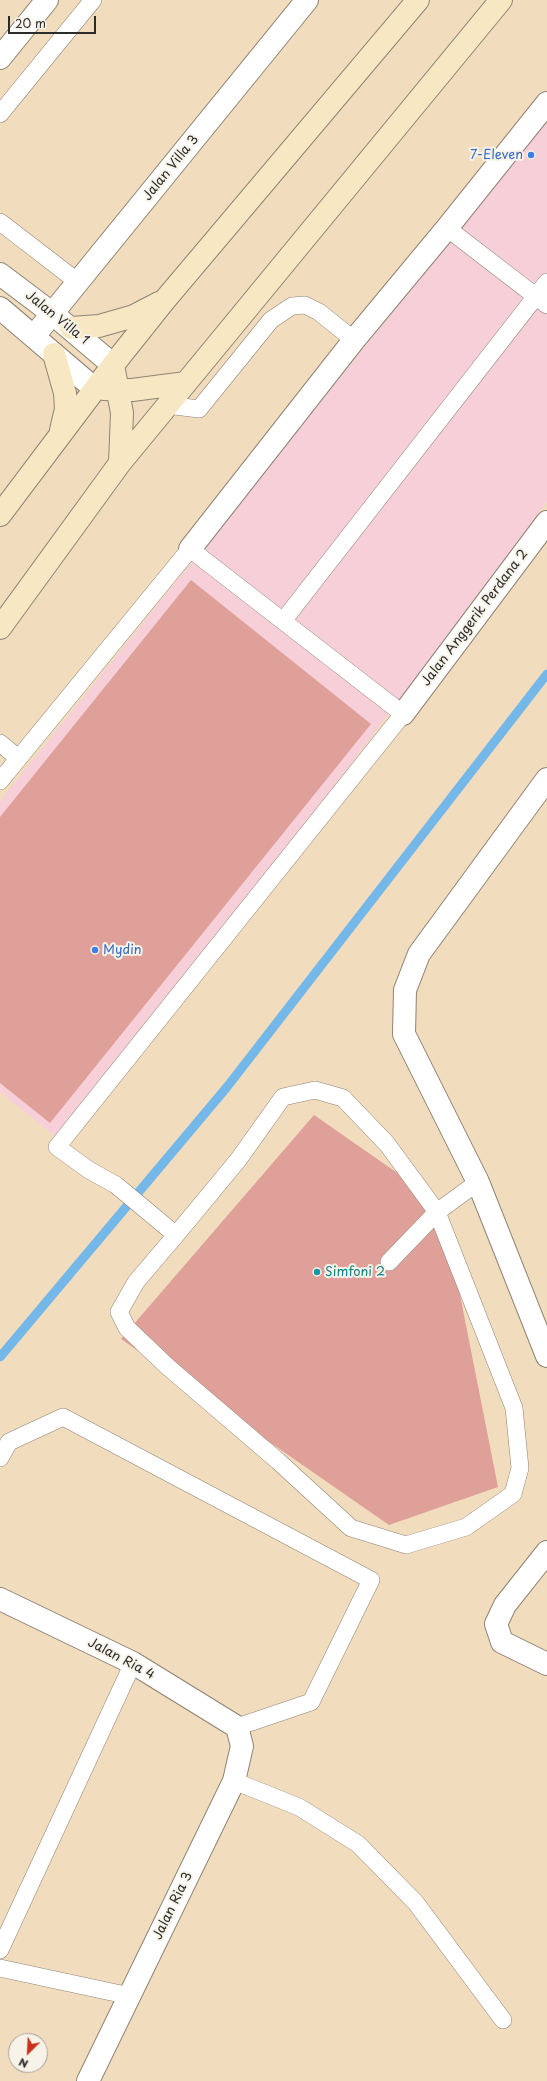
<!DOCTYPE html>
<style>
body{margin:0}
#map{position:relative;width:547px;height:2081px;overflow:hidden;background:#f2dcbe;font-family:"Playpen Sans",sans-serif}
canvas{display:block}
.north{position:absolute;left:8px;top:2033px;width:40px;height:40px;box-sizing:border-box;background:#f7f3e8;border:1px solid #a5a39c;border-radius:50%;rotate:204deg;font-size:11px;font-weight:700;line-height:16px;text-align:center;color:#2b2b2b}
.north::after{content:'';display:block;margin:auto;width:14px;height:18px;background:#c8321e;clip-path:polygon(50% 0,100% 100%,50% 72%,0 100%)}
.scale{position:absolute;left:8px;top:16px;width:88px;height:18px;box-sizing:border-box;border:2px solid #2b2b2b;border-top:0;padding-left:5px;font-size:12px;line-height:14px;white-space:nowrap;color:#2b2b2b;-webkit-text-stroke:3px #f7f3e8;paint-order:stroke}
</style>
<div id="map">
<canvas width="547" height="2081"></canvas>
<div class="north">N</div>
<div class="scale">20 m</div>
</div>
<script>
const ctx = document.querySelector('canvas').getContext('2d');
ctx.lineJoin = 'round';
function paint(path, color) { ctx.fillStyle = color; ctx.fill(path, 'evenodd'); }
const toPath = rows => new Path2D(rows.map(r => 'M' + r).join(''));
function trace(path, color, width, dash) { ctx.strokeStyle = color; ctx.lineWidth = width; ctx.lineCap = dash ? 'butt' : 'round'; ctx.setLineDash(dash || []); ctx.stroke(path); }
function write(font, color, halo, rows, align = 'center') {
  ctx.font = font + ' "Playpen Sans",sans-serif'; ctx.lineWidth = 4; ctx.setLineDash([]); ctx.textBaseline = 'middle'; ctx.strokeStyle = halo; ctx.fillStyle = color; for (const [text, x, y, turn = 0] of rows) {
    ctx.save(); ctx.translate(x, y); ctx.rotate((+turn || 0) * Math.PI / 180); ctx.textAlign = isNaN(turn) ? turn : align; if (halo) ctx.strokeText(text, 0, 0); ctx.fillText(text, 0, 0); ctx.restore();
  }
}
const built = toPath([
 [547,120,547,502,312,816,56,1137,0,1092,0,801]
]);
const stream = toPath([
 [0,1357,227,1087,547,674]
]);
const building = toPath([
 [191,580,371,724,50,1123,0,1083,0,817],
 [314,1115,442,1204,498,1487,389,1525,121,1339]
]);
const lane = toPath([
 [0,114,93,0],
 [0,222,78,282],
 [447,228,547,305],
 [167,405,199,409,271,320,292,306,305,305,319,312,354,340],
 [283,621,547,282],
 [0,743,18,758],
 [0,781,190,549,403,714,57,1147,89,1170,116,1185,176,1235,238,1160,283,1097,315,1090,343,1098,387,1144,437,1212,514,1408,520,1468,513,1494,466,1527,406,1545,351,1528,278,1461,168,1367,127,1328,119,1312,136,1282,176,1235],
 [389,1262,437,1212,478,1182],
 [0,1458,9,1442,63,1417,371,1580,311,1702,237,1727],
 [234,1781,299,1807,358,1844,416,1903,503,2020],
 [0,1950,133,1663],
 [0,1968,130,1996]
]);
const street = toPath([
 [0,58,47,0],
 [0,274,53,314,113,365],
 [0,308,95,389],
 [34,336,307,0],
 [190,549,354,340,447,228,547,103],
 [403,714,547,522],
 [547,779,419,954,405,990,404,1034,478,1182,547,1356],
 [547,1552,505,1605,496,1624,502,1642,547,1664],
 [0,1599,133,1663,237,1727,242,1746,234,1781,88,2081]
]);
const secondary = toPath([
 [71,328,99,326,134,316,159,303],
 [54,354,65,393,66,409,61,430],
 [113,365,122,413,120,463],
 [104,389,132,390,186,383],
 [0,515,113,365,164,301,418,0],
 [0,628,120,463,501,0]
]);
const markers = [
 [531,155,4,"#3f7fe0"],
 [95,950,4,"#3f7fe0"],
 [317,1272,4,"#0f9aa8"]
];
const shopNames = [
 ["7-Eleven",523,155],
 ["Mydin",103,950,"left"]
];
const streetNames = [
 ["Jalan Villa 3",171,168,-51],
 ["Jalan Villa 1",57,318,39],
 ["Jalan Anggerik Perdana 2",475,618,-53],
 ["Jalan Ria 4",121,1659,28],
 ["Jalan Ria 3",173,1906,-64]
];
const cultureNames = [
 ["Simfoni 2",325,1272]
];
paint(built, '#f6cfd8');
trace(stream, '#74b7e9', 9);
paint(building, '#dfa099');
trace(lane, '#8e8474', 18);
trace(street, '#8e8474', 24);
trace(secondary, '#8e8474', 24);
trace(lane, '#fff', 17);
trace(street, '#fff', 22);
trace(secondary, '#f7e8c3', 22);
for (const [x, y, r, color] of markers) { const dot = new Path2D(); dot.arc(x, y, r, 0, 2 * Math.PI); ctx.fillStyle = color; ctx.fill(dot); trace(dot, '#f7f3e8', 1.5); }
write('13px', '#366cbe', '#f7f3e8', shopNames, 'right');
write('13px', '#2b2b2b', '#f7f3e8', streetNames);
write('13px', '#0d838f', '#f7f3e8', cultureNames, 'left');
</script>
